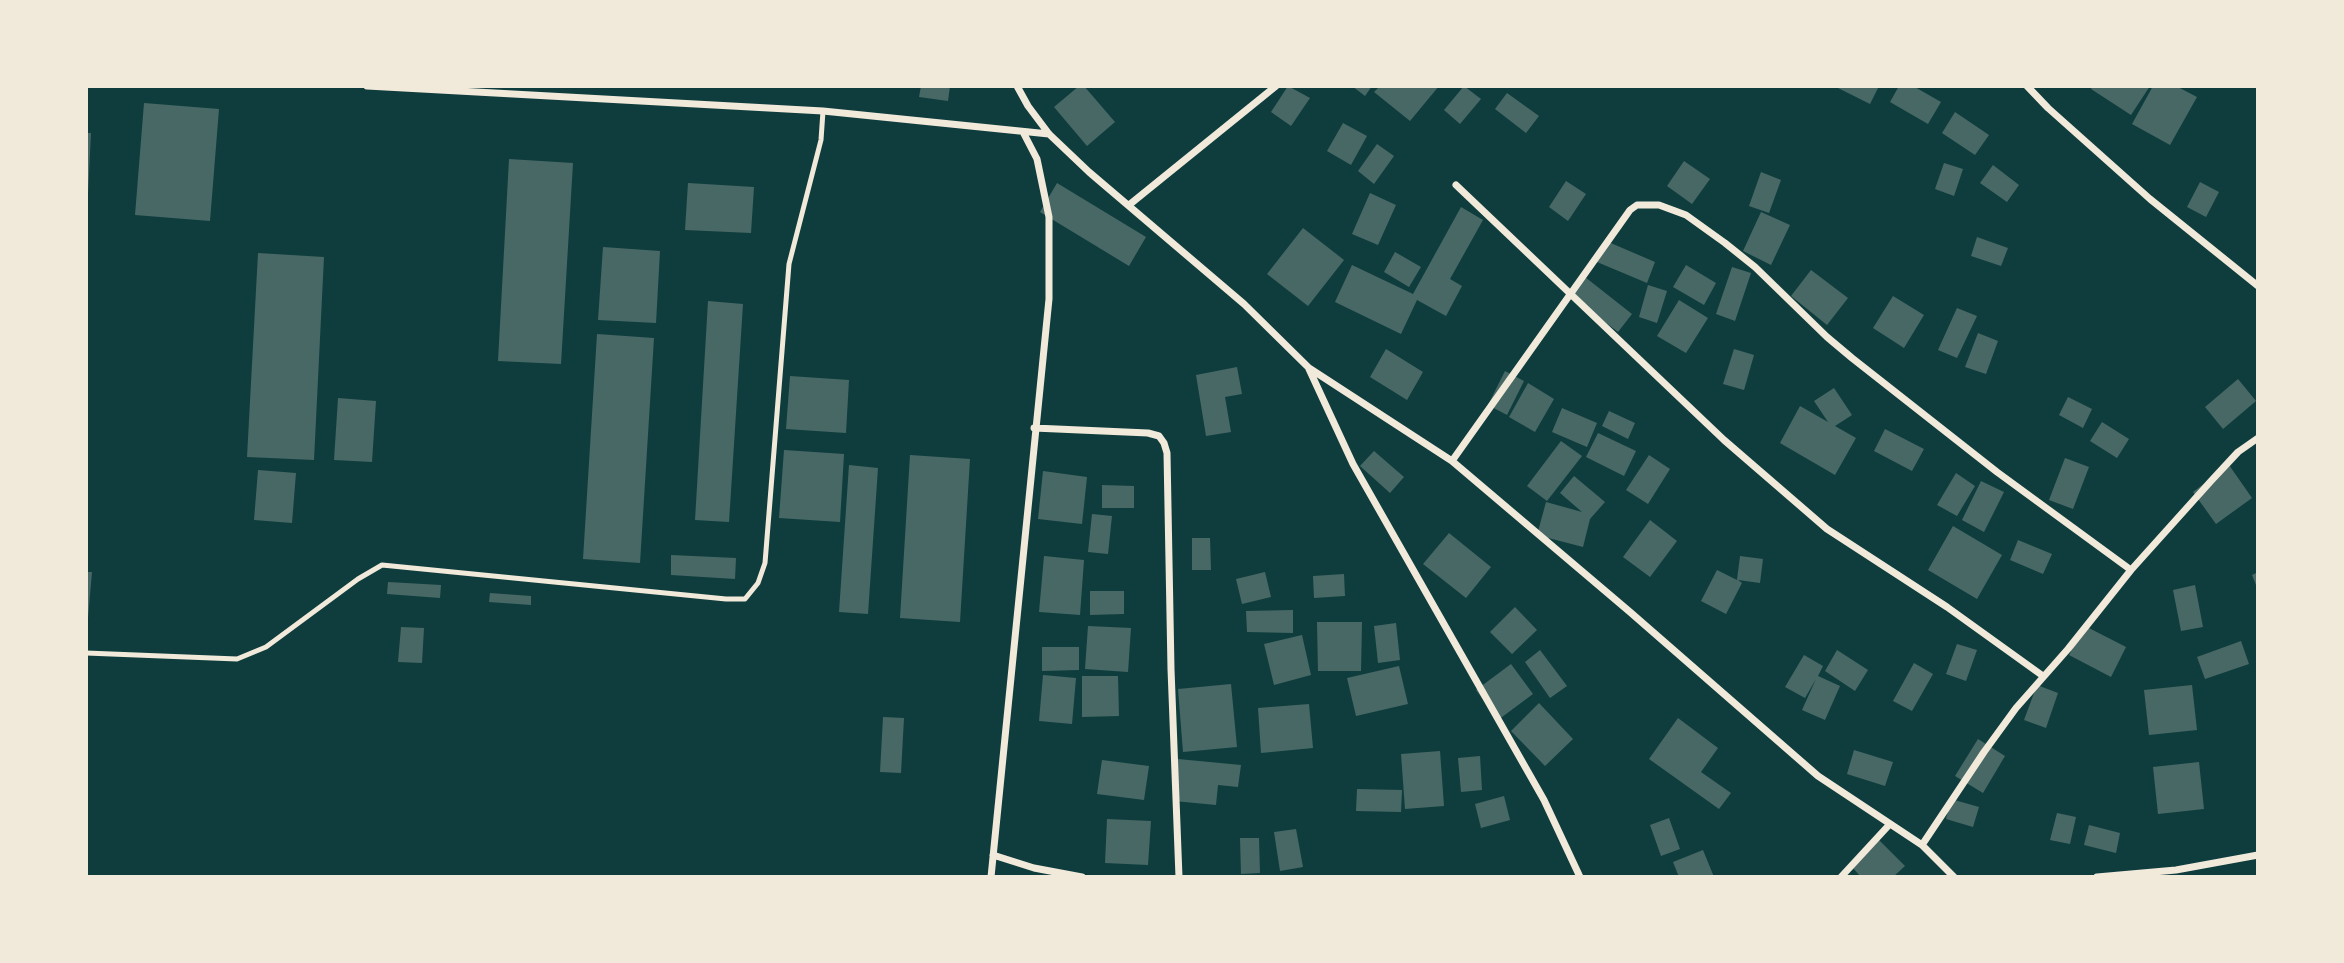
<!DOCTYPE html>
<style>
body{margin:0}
#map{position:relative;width:2344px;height:963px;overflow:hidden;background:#0f3d3e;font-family:"IBM Plex Sans",sans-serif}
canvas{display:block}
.frame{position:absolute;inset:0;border:88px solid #f1e9da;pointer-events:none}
</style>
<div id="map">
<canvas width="2344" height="963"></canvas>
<div class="frame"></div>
</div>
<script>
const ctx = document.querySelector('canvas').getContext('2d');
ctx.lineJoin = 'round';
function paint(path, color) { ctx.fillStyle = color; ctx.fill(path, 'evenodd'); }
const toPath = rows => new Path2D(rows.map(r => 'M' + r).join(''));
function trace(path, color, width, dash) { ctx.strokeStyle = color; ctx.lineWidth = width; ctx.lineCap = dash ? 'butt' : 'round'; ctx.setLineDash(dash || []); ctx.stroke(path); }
const building = toPath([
 [921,86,950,86,948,101,919,97],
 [1079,86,1084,86,1115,122,1087,146,1054,107],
 [1288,86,1310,98,1291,126,1271,112],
 [1352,86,1372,86,1365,96],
 [1380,86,1439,86,1410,121,1374,92],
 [1464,86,1481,99,1460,124,1444,110],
 [1834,86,1879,86,1870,104],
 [1899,86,1913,86,1941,102,1928,124,1890,102],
 [2093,86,2150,86,2131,115,2091,89],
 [2153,86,2176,86,2197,97,2170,145,2132,124],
 [1507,93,1539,116,1526,133,1495,109],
 [144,103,219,109,210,221,135,215],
 [1955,112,1989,135,1975,155,1942,133],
 [1343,123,1367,136,1351,165,1327,151],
 [86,133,91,133,88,194,86,194],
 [1377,144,1394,156,1374,184,1358,171],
 [509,159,573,163,561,364,498,361],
 [1684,161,1710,179,1692,204,1667,186],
 [1944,163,1963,169,1954,196,1935,189],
 [1993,165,2019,185,2007,202,1980,183],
 [1761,172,1781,180,1769,213,1749,206],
 [1566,181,1586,194,1568,221,1549,207],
 [2200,182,2219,192,2206,217,2187,207],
 [688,183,754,187,751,233,685,230],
 [1057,183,1146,237,1129,266,1040,212],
 [1370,193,1396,205,1378,245,1352,234],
 [1461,207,1483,220,1450,279,1462,286,1446,316,1417,300,1401,334,1335,302,1352,265,1413,294],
 [1761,212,1790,225,1771,265,1743,251],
 [1303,228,1344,260,1308,306,1267,274],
 [1977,237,2008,248,2001,266,1971,256],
 [1606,241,1655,262,1647,283,1597,262],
 [603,247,660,251,656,323,598,320],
 [1395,252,1421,267,1409,287,1384,272],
 [258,253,324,257,314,460,247,457],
 [1686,265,1716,283,1704,305,1673,287],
 [1732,267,1751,273,1735,321,1716,314],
 [1811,270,1848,298,1827,325,1791,296],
 [1585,277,1632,314,1618,332,1571,296],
 [1648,285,1667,291,1657,323,1639,317],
 [1893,296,1924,315,1904,348,1873,328],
 [1679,300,1708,318,1686,353,1657,336],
 [708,301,743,304,729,522,695,520],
 [1957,308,1977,316,1957,358,1938,350],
 [1978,333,1998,341,1986,374,1965,367],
 [597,334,654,338,640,563,583,559],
 [1386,349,1423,372,1407,400,1370,377],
 [1734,349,1754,355,1744,390,1723,384],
 [1237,367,1242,394,1225,397,1231,432,1206,436,1196,375],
 [1505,371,1524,381,1507,415,1488,405],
 [790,376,849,380,846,433,786,429],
 [2238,379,2256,401,2223,429,2205,407],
 [1528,383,1554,399,1535,432,1509,417],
 [1834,388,1852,415,1835,426,1856,438,1835,475,1780,443,1800,406,1828,422,1814,401],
 [2068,397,2092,409,2083,428,2059,415],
 [338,398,376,401,372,462,334,460],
 [1562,408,1597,423,1587,447,1552,432],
 [1609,411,1635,423,1628,439,1602,426],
 [2102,422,2129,439,2117,458,2090,441],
 [1885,429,1924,449,1912,471,1874,451],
 [1598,433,1636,451,1624,476,1586,457],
 [1561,441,1582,456,1547,501,1527,486],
 [784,450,844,454,840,522,779,518],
 [1374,451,1404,477,1390,493,1360,466],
 [910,455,970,459,960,622,900,618],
 [1649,455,1670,469,1648,504,1626,490],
 [2065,458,2089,467,2073,509,2049,500],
 [849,465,878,468,868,614,839,612],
 [2229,465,2252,498,2216,524,2193,492],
 [258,470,296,473,292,523,254,520],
 [1043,471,1087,477,1082,524,1038,519],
 [1956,473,1975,486,1957,516,1937,505],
 [1574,476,1605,502,1590,519,1583,547,1537,535,1546,502,1582,512,1560,493],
 [1981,481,2004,492,1984,532,1962,520],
 [1102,485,1134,486,1134,508,1102,508],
 [1092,514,1112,516,1108,554,1088,552],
 [1650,520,1677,541,1650,577,1623,557],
 [1953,526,2002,555,1977,599,1928,570],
 [1449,533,1491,567,1466,598,1423,564],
 [1192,538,1210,538,1211,570,1192,570],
 [2018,540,2052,554,2043,574,2010,560],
 [671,555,736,558,735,579,671,575],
 [1044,556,1084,560,1080,615,1039,612],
 [1740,556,1763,559,1760,583,1738,580,1742,583,1726,614,1701,601,1717,570,1737,580],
 [86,572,92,572,88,618,86,618],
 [1265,572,1271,597,1242,604,1236,579],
 [2258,572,2258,590,2252,575],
 [1344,574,1345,596,1314,598,1313,576],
 [388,582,441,585,440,598,387,594],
 [2195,585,2203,627,2181,631,2173,590],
 [1090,591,1124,591,1124,614,1090,615],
 [490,593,531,596,531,605,489,602],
 [1515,607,1537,630,1512,654,1490,632],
 [1293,610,1293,633,1247,632,1246,611],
 [1317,622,1362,622,1361,671,1318,671],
 [1396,623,1400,660,1378,663,1374,626],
 [1088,626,1131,628,1128,672,1085,669],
 [2085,626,2126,647,2111,677,2069,655],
 [401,627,424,628,422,663,398,662],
 [1302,635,1311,675,1274,685,1264,644],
 [2241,641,2249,664,2205,679,2197,657],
 [1957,644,1977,650,1966,681,1946,674],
 [1042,647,1079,647,1079,670,1042,671],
 [1540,650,1567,686,1550,698,1525,662],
 [1837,650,1868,670,1855,691,1825,671],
 [1804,655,1823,666,1818,676,1840,686,1825,720,1802,710,1816,679,1805,698,1785,687],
 [1914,663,1933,674,1912,711,1893,701],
 [1511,664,1533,694,1498,720,1476,690],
 [1399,666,1408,704,1356,716,1347,678],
 [1043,675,1076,678,1072,724,1039,721],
 [1082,676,1118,676,1119,716,1082,717],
 [1231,684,1237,747,1183,752,1178,689],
 [2037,685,2058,693,2046,728,2024,720],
 [2192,685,2197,730,2149,735,2144,690],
 [1539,703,1573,739,1545,766,1511,731],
 [1309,704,1313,748,1261,753,1258,708],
 [883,717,904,718,901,773,880,772],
 [1678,718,1718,748,1701,772,1731,793,1719,809,1649,759],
 [1978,739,2005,756,1983,793,1955,776],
 [1854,750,1893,762,1885,786,1847,774],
 [1440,751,1444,806,1405,809,1401,754],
 [1480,756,1482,790,1461,792,1458,758],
 [1178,759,1241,765,1238,787,1218,785,1216,805,1174,801],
 [1102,760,1149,766,1144,800,1097,794],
 [2199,762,2204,809,2158,814,2153,767],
 [1357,789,1402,790,1401,812,1356,811],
 [1504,796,1510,820,1481,828,1475,804],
 [1951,799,1979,807,1973,827,1946,819],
 [2057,813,2076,817,2070,844,2050,840],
 [1669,818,1680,849,1661,856,1650,825],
 [1107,819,1151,821,1148,865,1105,863],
 [2089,825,2120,833,2116,853,2084,845],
 [1296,829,1303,867,1280,871,1274,832],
 [1240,838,1259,838,1260,873,1241,874],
 [1879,840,1905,866,1893,877,1861,877,1852,867],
 [1703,850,1714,877,1679,877,1673,862]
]);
const service = toPath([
 [86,653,237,659,266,647,358,579,382,565,726,599,745,599,758,583,765,563,789,264,821,140,823,111]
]);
const minor = toPath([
 [367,86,823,111,1049,134],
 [1017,86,1028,106,1049,134,1089,172,1244,304,1309,368,1452,461,1630,612,1818,776,1922,845,1954,877],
 [2027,86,2048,108,2150,199,2258,286],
 [1456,185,1724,440,1827,529,1947,607,2043,676],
 [1129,205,1276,86],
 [1309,369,1353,464,1544,800,1580,877],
 [1034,428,1148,433,1159,436,1164,443,1167,453,1171,669,1179,877],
 [1452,461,1630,210,1637,205,1659,205,1686,215,1725,243,1755,267,1827,337,1852,358,1997,472,2131,570],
 [1922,845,1984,752,2016,708,2068,649,2131,570,2211,481,2238,452,2258,438],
 [993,855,1034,868,1082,877],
 [991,877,1049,299,1049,217,1037,159,1023,132],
 [1841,877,1889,825],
 [2097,877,2176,870,2258,855]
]);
paint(building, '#486865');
trace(service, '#f1e9da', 5);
trace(minor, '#f1e9da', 7);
</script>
